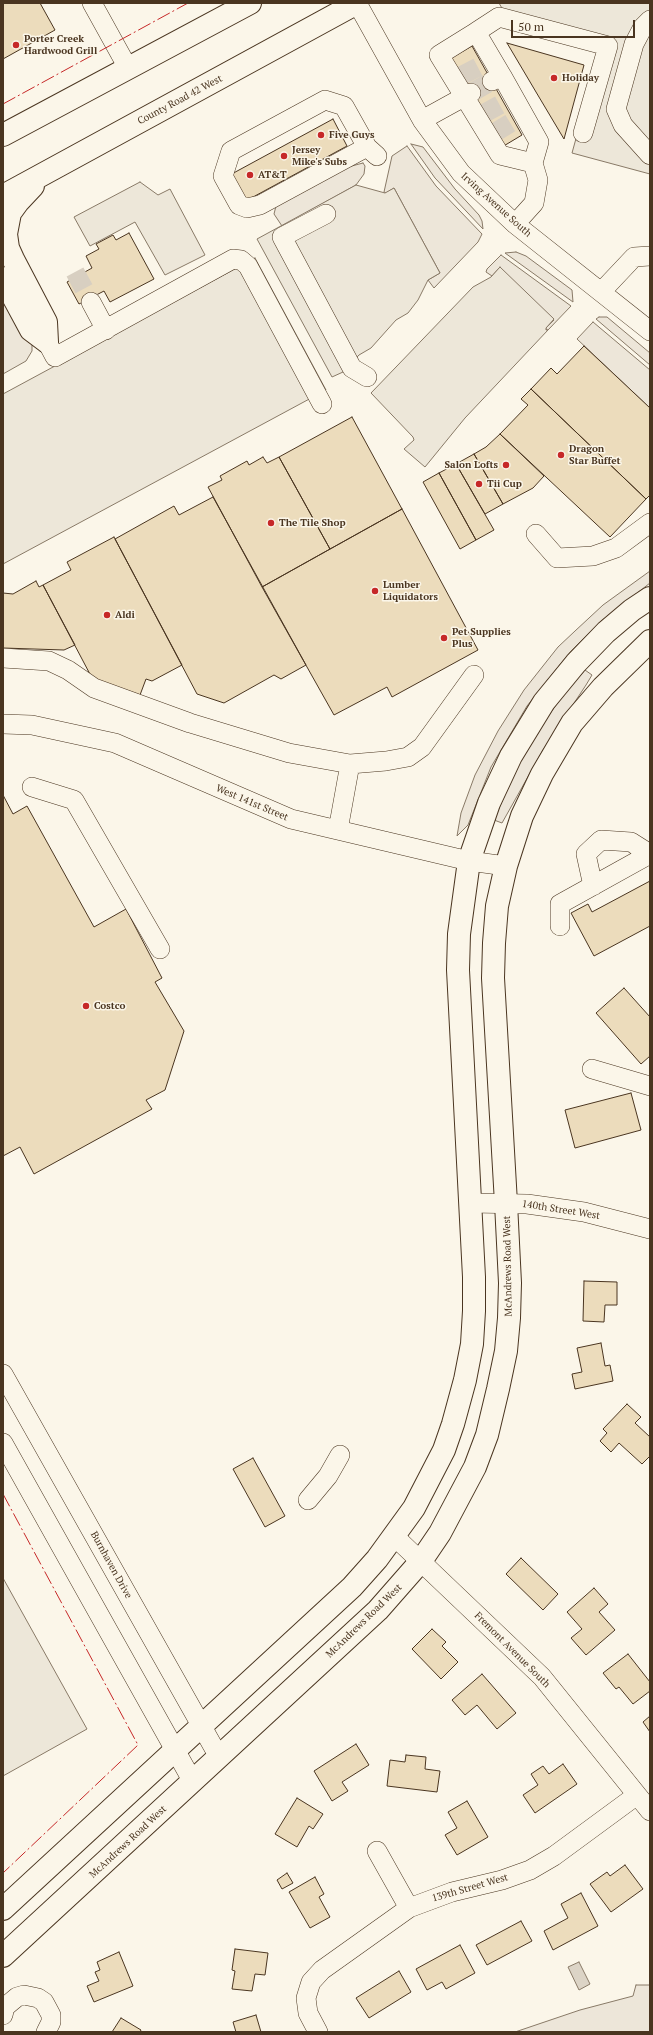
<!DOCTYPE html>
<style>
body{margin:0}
#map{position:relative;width:653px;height:2035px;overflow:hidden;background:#fbf6e9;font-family:"PT Serif",serif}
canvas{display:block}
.frame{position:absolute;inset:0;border:4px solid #4a3520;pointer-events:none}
.scale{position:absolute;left:511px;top:20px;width:124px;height:18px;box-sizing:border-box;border:2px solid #4a3520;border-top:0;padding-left:5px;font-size:12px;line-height:14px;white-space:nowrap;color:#4a3520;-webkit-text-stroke:3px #fbf6e9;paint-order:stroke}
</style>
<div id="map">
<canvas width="653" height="2035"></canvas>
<div class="frame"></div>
<div class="scale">50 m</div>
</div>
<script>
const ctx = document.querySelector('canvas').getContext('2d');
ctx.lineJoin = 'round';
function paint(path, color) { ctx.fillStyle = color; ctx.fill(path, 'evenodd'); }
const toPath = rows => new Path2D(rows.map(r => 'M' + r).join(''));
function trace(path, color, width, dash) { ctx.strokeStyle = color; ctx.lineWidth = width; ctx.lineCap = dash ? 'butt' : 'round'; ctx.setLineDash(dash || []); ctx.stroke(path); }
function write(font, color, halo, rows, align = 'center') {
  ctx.font = font + ' "PT Serif",serif'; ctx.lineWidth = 3; ctx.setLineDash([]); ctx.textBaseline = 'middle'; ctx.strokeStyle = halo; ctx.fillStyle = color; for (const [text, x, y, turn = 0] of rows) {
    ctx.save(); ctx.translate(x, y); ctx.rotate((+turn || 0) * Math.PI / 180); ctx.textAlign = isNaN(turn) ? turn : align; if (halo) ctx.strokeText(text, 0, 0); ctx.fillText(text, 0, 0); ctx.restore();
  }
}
const green = toPath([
 [411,144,423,147,455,189,479,215,482,221,483,229,435,178,411,144],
 [407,146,436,186,482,234,478,242,434,288,428,280,440,273,394,188,386,193,384,192,392,156,407,146],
 [363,163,365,166,364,174,356,185,282,226,274,214,276,206,348,167,363,163],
 [516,252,526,256,572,290,573,302,505,253,516,252],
 [501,255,571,306,548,330,546,330,546,328,554,320,499,268,492,276,486,272,487,269,501,255],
 [3,290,32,344,32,351,26,361,3,374,3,290],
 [599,317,607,317,650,353,650,365,596,319,599,317],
 [593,322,650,370,650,408,577,339,593,322],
 [650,571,650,583,600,622,570,652,527,706,491,767,468,825,457,836,461,813,475,775,498,731,524,690,558,647,575,631,603,605,650,571],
 [585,670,592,675,586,685,543,750,502,823,494,820,506,792,523,756,542,725,563,695,585,670],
 [636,1985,650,1985,650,2032,515,2032,580,2010,633,1996,636,1985]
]);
const parking = toPath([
 [499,3,650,3,650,174,572,153,601,48,511,24,499,3],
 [140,182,158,195,170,189,205,255,165,275,135,222,90,246,74,217,140,182],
 [356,185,385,193,394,188,440,273,428,280,418,300,408,313,396,320,371,348,359,355,343,372,332,377,257,239,356,185],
 [255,258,326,390,3,564,3,394,255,258],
 [500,267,554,319,546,328,546,330,548,330,465,418,425,467,404,449,414,440,413,437,371,393,473,287,491,277,500,267],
 [3,1578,87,1729,3,1776,3,1578]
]);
const water = toPath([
 [579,1962,590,1984,579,1990,568,1967,579,1962]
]);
const building = toPath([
 [3,3,40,3,55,30,3,59,3,3],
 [507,43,584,65,564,139,536,92,507,43],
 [472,46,522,135,502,147,451,58,472,46],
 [333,119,347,146,242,203,228,176,333,119],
 [129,233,154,279,110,302,104,291,79,304,67,282,92,268,86,256,99,249,96,244,113,235,116,240,129,233],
 [584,346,650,408,650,495,646,499,531,389,551,368,557,374,584,346],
 [531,389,646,499,610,537,500,434,528,405,521,399,531,389],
 [352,417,402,509,330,549,279,457,352,417],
 [500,434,544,476,533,488,503,504,474,454,486,447,500,434],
 [474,454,503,504,485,514,456,464,474,454],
 [263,457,267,463,279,457,330,549,262,587,208,487,222,480,220,476,247,461,249,465,263,457],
 [456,464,494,530,476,540,439,473,456,464],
 [439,473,476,540,460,549,423,482,439,473],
 [213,497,306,665,281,679,274,675,224,703,197,694,115,539,174,506,179,515,213,497],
 [402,509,478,650,392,697,387,687,334,715,262,587,402,509],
 [114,537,182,665,152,681,146,679,140,695,92,678,43,585,71,570,67,562,114,537],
 [36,581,39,587,43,585,75,645,64,650,3,648,3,593,13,594,36,581],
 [3,795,13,814,27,806,94,927,126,909,162,978,155,982,184,1031,165,1090,146,1100,152,1109,34,1174,20,1147,3,1156,3,795],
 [650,881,650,926,594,956,571,913,588,904,592,912,650,881],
 [624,988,650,1017,650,1056,641,1064,596,1013,624,988],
 [631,1093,641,1130,575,1148,565,1110,631,1093],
 [584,1281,617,1282,617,1305,605,1305,604,1322,583,1321,584,1281],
 [601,1343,605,1366,610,1365,613,1381,575,1389,572,1374,582,1372,577,1348,601,1343],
 [627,1404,641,1417,635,1423,650,1437,650,1456,642,1464,619,1443,611,1452,600,1441,607,1433,603,1429,627,1404],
 [253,1458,285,1516,265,1527,233,1469,253,1458],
 [521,1558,558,1594,543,1610,506,1574,521,1558],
 [594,1588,608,1604,599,1612,615,1630,586,1655,571,1638,582,1629,567,1612,594,1588],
 [432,1629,446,1642,442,1646,458,1662,441,1679,412,1649,432,1629],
 [628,1654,650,1682,650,1691,633,1704,619,1687,616,1689,603,1673,628,1654],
 [482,1674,516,1713,497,1729,477,1705,465,1715,452,1700,482,1674],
 [650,1716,650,1732,643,1722,650,1716],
 [356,1744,369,1765,342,1782,348,1791,332,1801,314,1771,356,1744],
 [406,1755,426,1757,425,1769,440,1771,437,1792,387,1786,390,1760,405,1762,406,1755],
 [563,1764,577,1784,535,1813,523,1795,538,1785,531,1774,543,1766,549,1774,563,1764],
 [297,1798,323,1814,313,1829,309,1826,297,1847,275,1834,297,1798],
 [467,1801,488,1837,457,1855,445,1835,457,1828,448,1812,467,1801],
 [625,1865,643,1889,611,1912,590,1884,607,1872,610,1876,625,1865],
 [287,1873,293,1883,282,1889,277,1880,287,1873],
 [315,1877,324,1894,319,1897,330,1917,310,1928,289,1892,315,1877],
 [581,1893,598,1926,553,1950,544,1931,568,1918,561,1904,581,1893],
 [521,1921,532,1941,487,1965,476,1945,521,1921],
 [460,1945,475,1973,446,1989,442,1982,427,1990,416,1969,460,1945],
 [235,1949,268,1953,265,1975,255,1974,252,1991,232,1989,235,1971,232,1970,235,1949],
 [119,1952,133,1986,94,2002,87,1986,99,1981,95,1972,100,1970,97,1962,119,1952],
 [399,1971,411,1992,369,2018,356,1998,399,1971],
 [256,2015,261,2032,236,2032,233,2022,256,2015],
 [121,2018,141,2030,140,2032,112,2032,121,2018]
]);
const minorTunnel = toPath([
 [461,76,482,65],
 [471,93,492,81],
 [483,114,503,103],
 [494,133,514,121],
 [75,272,91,302]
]);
const minor = toPath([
 [92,3,128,68],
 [357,3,422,120,461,173,515,224,650,331],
 [650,20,643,27,634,44,616,109,623,125,650,155],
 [476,32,439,55,500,155,533,163],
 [502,76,476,32,499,17,608,46,583,133],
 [492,81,502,76,539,142,533,163,538,180,534,203,515,224],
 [422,120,471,93],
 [367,147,260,205,247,208,239,205,223,176,231,151,325,100,344,106,367,147,377,156],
 [326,214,282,237,352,368,367,377],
 [601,292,634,257,650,256],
 [91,302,106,330],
 [47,342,55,357,233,259,241,260,248,266,322,404],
 [536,534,557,558,593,556,616,548,650,523],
 [3,658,49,661,68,670,94,688,190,723,289,753,350,764],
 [3,724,32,725,115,743,291,819,469,861,506,866],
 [32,787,74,800,160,949],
 [338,830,350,764,386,761,408,757,422,747,474,675],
 [593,886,586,854,601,840,631,842,650,854],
 [560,926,560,904,650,854],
 [592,1069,650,1086],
 [470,1203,527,1204,584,1212,650,1229],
 [3,1374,219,1757],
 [3,1443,193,1782],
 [308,1500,328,1476,340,1455],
 [394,1536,542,1677,650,1811],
 [377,1851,409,1908],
 [3,2015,5,2007,17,1997,24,1995,38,1998,44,2002,51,2015,51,2022,46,2032],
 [318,2032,308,2013,306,1998,311,1982,322,1970,409,1908,452,1892,502,1880,530,1870,554,1856,637,1795]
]);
const major = toPath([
 [3,1909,352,1587,377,1559,414,1508,444,1450,453,1424,465,1380,472,1344,474,1311,474,1277,458,970,459,934,469,861,489,803,511,756,544,702,576,663,606,632,632,610,650,598],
 [3,1956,378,1610,421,1561,440,1533,475,1467,487,1435,498,1389,506,1351,509,1318,510,1283,506,1203,493,978,494,943,497,906,506,866,522,816,542,774,572,723,603,687,650,641]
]);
const highway = toPath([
 [3,135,250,3],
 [33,186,18,202,10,213,6,234,8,248,13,259,46,322,47,342],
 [3,196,357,3],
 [3,278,31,330,47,342]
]);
const power = toPath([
 [3,104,188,3],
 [3,1494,138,1745,3,1873]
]);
const markers = [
 [16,45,4,"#c62828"],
 [554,78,4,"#c62828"],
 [321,135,4,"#c62828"],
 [284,156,4,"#c62828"],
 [250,175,4,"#c62828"],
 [561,455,4,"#c62828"],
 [506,465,4,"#c62828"],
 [479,484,4,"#c62828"],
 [271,523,4,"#c62828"],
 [375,591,4,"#c62828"],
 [107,615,4,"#c62828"],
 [444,638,4,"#c62828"],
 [86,1006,4,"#c62828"]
];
const poiNames = [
 ["Porter Creek",24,39],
 ["Hardwood Grill",24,51],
 ["Holiday",562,78],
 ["Five Guys",329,135],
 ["Jersey",292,150],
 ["Mike's Subs",292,162],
 ["AT&T",258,175],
 ["Dragon",569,449],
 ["Star Buffet",569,461],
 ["Salon Lofts",498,465,"right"],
 ["Tii Cup",487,484],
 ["The Tile Shop",279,523],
 ["Lumber",383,585],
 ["Liquidators",383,597],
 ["Aldi",115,615],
 ["Pet Supplies",452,632],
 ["Plus",452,644],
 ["Costco",94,1006]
];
const streetNames = [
 ["County Road 42 West",180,100,-28],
 ["Irving Avenue South",496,205,42],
 ["West 141st Street",252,803,23],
 ["140th Street West",561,1210,9],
 ["McAndrews Road West",508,1266,-91],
 ["Burnhaven Drive",111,1565,61],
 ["McAndrews Road West",364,1621,-44],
 ["Fremont Avenue South",512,1650,45],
 ["McAndrews Road West",128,1842,-43],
 ["139th Street West",470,1888,-16]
];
paint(green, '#ede6d9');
trace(green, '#887966', 1);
paint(parking, '#ede7d9');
trace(parking, '#887966', 1);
paint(water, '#dcd4c6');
trace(water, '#887966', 1);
paint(building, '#ecdcbc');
trace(building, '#4a3520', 1);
trace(minorTunnel, '#d8cfc1', 19, [19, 10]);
trace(minor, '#4a3520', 20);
trace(major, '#4a3520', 24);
trace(highway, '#4a3520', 24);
trace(minor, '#fbf6e9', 19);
trace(major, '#fbf6e9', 22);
trace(highway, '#fbf6e9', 22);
trace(power, '#c62828', 1, [14, 3, 2, 3]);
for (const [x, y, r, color] of markers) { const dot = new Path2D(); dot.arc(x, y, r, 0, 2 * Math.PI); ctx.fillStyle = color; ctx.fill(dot); trace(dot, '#fbf6e9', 1.5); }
write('bold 10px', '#4a3520', '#fbf6e9', poiNames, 'left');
write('10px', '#4a3520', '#fbf6e9', streetNames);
</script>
